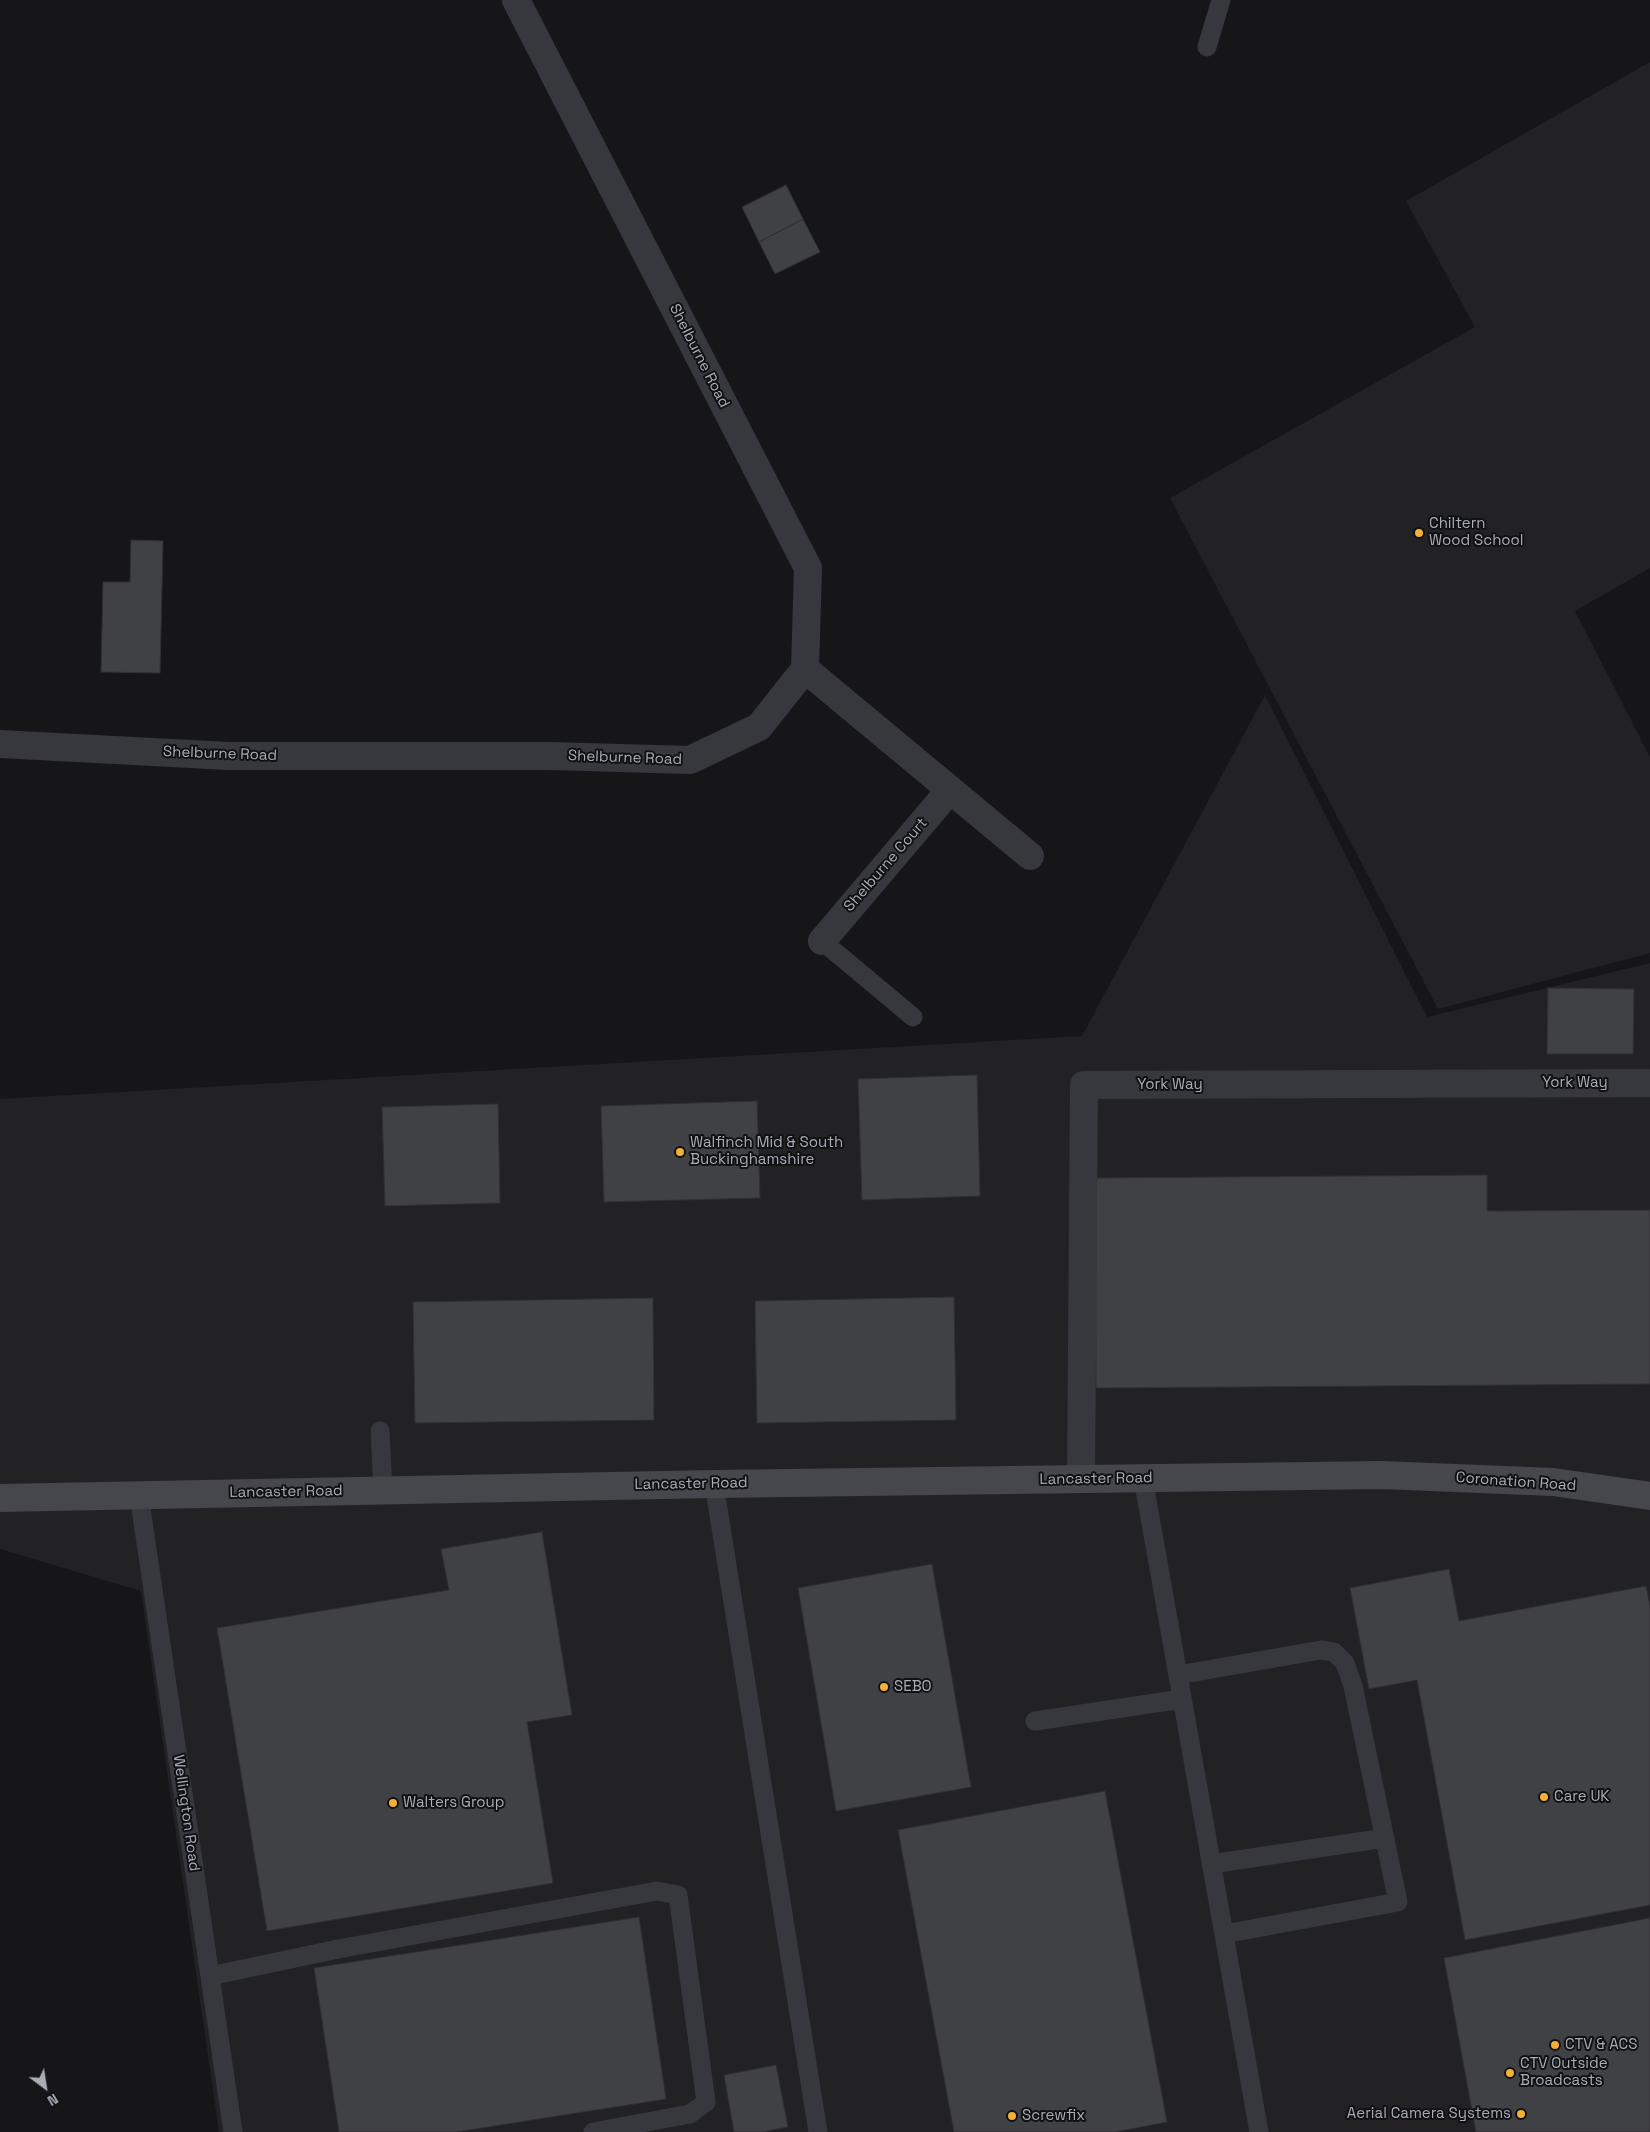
<!DOCTYPE html>
<style>
body{margin:0}
#map{position:relative;width:1650px;height:2132px;overflow:hidden;background:#161618;font-family:"Space Grotesk",sans-serif}
canvas{display:block}
.north{position:absolute;left:20px;top:2062px;width:50px;height:50px;-webkit-text-stroke:4px #111113;paint-order:stroke;rotate:149deg;font-size:14px;font-weight:700;line-height:20px;text-align:center;color:#a8adb8}
.north::after{content:'';display:block;margin:auto;width:18px;height:22px;background:#a8adb8;clip-path:polygon(50% 0,100% 100%,50% 72%,0 100%)}
</style>
<div id="map">
<canvas width="1650" height="2132"></canvas>
<div class="north">N</div>
</div>
<script>
const ctx = document.querySelector('canvas').getContext('2d');
ctx.lineJoin = 'round';
function paint(path, color) { ctx.fillStyle = color; ctx.fill(path, 'evenodd'); }
const toPath = rows => new Path2D(rows.map(r => 'M' + r).join(''));
function trace(path, color, width, dash) { ctx.strokeStyle = color; ctx.lineWidth = width; ctx.lineCap = dash ? 'butt' : 'round'; ctx.setLineDash(dash || []); ctx.stroke(path); }
function write(font, color, halo, rows, align = 'center') {
  ctx.font = font + ' "Space Grotesk",sans-serif'; ctx.lineWidth = 4; ctx.setLineDash([]); ctx.textBaseline = 'middle'; ctx.strokeStyle = halo; ctx.fillStyle = color; for (const [text, x, y, turn = 0] of rows) {
    ctx.save(); ctx.translate(x, y); ctx.rotate((+turn || 0) * Math.PI / 180); ctx.textAlign = isNaN(turn) ? turn : align; if (halo) ctx.strokeText(text, 0, 0); ctx.fillText(text, 0, 0); ctx.restore();
  }
}
const built = toPath([
 [1650,62,1650,568,1575,611,1650,757,1650,953,1438,1009,1170,498,1475,327,1406,201],
 [1265,695,1427,1017,1650,963,1650,2132,219,2132,141,1591,0,1549,0,1099,1082,1036]
]);
const building = toPath([
 [786,185,803,219,759,242,742,207,786,185],
 [803,219,820,252,775,274,759,242,803,219],
 [131,540,163,541,160,673,101,672,103,582,130,582,131,540],
 [1548,988,1634,989,1633,1054,1547,1054,1548,988],
 [977,1075,980,1196,862,1200,858,1079,977,1075],
 [757,1101,760,1198,604,1202,601,1106,757,1101],
 [498,1104,500,1203,385,1206,382,1107,498,1104],
 [1487,1175,1487,1211,1650,1210,1650,1384,1096,1388,1095,1178,1487,1175],
 [954,1297,956,1420,757,1423,755,1301,954,1297],
 [653,1298,654,1420,415,1423,413,1302,653,1298],
 [542,1532,572,1715,527,1722,553,1883,267,1931,217,1628,449,1590,441,1549,542,1532],
 [932,1564,971,1787,836,1811,798,1588,932,1564],
 [1449,1569,1459,1621,1646,1586,1650,1606,1650,1905,1465,1940,1417,1680,1369,1689,1350,1588,1449,1569],
 [1105,1791,1167,2122,1115,2132,954,2132,898,1830,1105,1791],
 [639,1917,666,2099,456,2132,339,2132,314,1968,639,1917],
 [1650,1918,1650,2132,1476,2132,1444,1958,1650,1918],
 [776,2065,788,2127,762,2132,734,2132,724,2075,776,2065]
]);
const lane = toPath([
 [1207,47,1221,0],
 [822,941,913,1017],
 [380,1431,383,1490],
 [1143,1478,1259,2132],
 [714,1484,818,2132],
 [139,1495,233,2132],
 [1178,1675,1321,1650,1334,1652,1345,1663,1353,1686,1398,1902,1224,1934],
 [1035,1721,1182,1699],
 [1211,1864,1385,1838],
 [210,1976,338,1949,657,1891,678,1895,706,2102,690,2114,593,2132]
]);
const street = toPath([
 [805,669,1030,856],
 [0,744,229,756,550,756,690,760,759,727,805,669,808,568,516,0],
 [822,941,950,790],
 [1081,1479,1084,1085,1650,1083]
]);
const secondary = toPath([
 [0,1498,714,1484,1382,1475,1553,1482,1650,1496]
]);
const markers = [
 [1419,533,5,"#f2b134"],
 [680,1152,5,"#f2b134"],
 [884,1687,5,"#f2b134"],
 [1544,1797,5,"#f2b134"],
 [393,1803,5,"#f2b134"],
 [1555,2045,5,"#f2b134"],
 [1510,2073,5,"#f2b134"],
 [1521,2114,5,"#f2b134"],
 [1012,2116,5,"#f2b134"]
];
const streetNames = [
 ["Shelburne Road",699,356,63],
 ["Shelburne Road",220,754,2],
 ["Shelburne Road",625,758,2],
 ["Shelburne Court",886,865,-49],
 ["York Way",1575,1083],
 ["York Way",1170,1085],
 ["Lancaster Road",1096,1479,-1],
 ["Coronation Road",1516,1482,4],
 ["Lancaster Road",691,1484,-1],
 ["Lancaster Road",286,1492,-1],
 ["Wellington Road",186,1813,82]
];
const poiNames = [
 ["Chiltern",1429,524],
 ["Wood School",1429,541],
 ["Walfinch Mid & South",690,1143],
 ["Buckinghamshire",690,1160],
 ["SEBO",894,1687],
 ["Care UK",1554,1797],
 ["Walters Group",403,1803],
 ["CTV & ACS",1565,2045],
 ["CTV Outside",1520,2064],
 ["Broadcasts",1520,2081],
 ["Aerial Camera Systems",1511,2114,"right"],
 ["Screwfix",1022,2116]
];
paint(built, '#222225');
paint(building, '#404145');
trace(building, '#303034', 1);
trace(lane, '#37383d', 19);
trace(street, '#37383d', 28);
trace(secondary, '#45474d', 28);
for (const [x, y, r, color] of markers) { const dot = new Path2D(); dot.arc(x, y, r, 0, 2 * Math.PI); ctx.fillStyle = color; ctx.fill(dot); trace(dot, '#111113', 2); }
write('15px', '#a8adb8', '#111113', streetNames);
write('15px', '#a8adb8', '#111113', poiNames, 'left');
</script>
